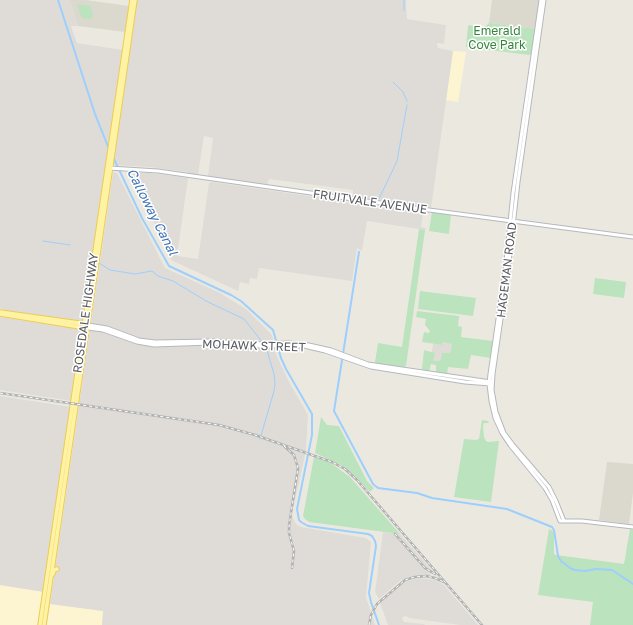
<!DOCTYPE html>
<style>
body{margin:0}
canvas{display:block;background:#ebe9df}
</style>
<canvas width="633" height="625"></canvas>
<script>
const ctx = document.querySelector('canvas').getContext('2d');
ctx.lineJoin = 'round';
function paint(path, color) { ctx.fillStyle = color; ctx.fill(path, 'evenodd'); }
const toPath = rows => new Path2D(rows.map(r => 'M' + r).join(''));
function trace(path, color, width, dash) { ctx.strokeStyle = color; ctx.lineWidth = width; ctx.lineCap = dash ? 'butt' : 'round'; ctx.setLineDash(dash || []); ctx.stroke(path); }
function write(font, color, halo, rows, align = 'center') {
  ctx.font = font + ' "Golos Text",sans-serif'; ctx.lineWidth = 3; ctx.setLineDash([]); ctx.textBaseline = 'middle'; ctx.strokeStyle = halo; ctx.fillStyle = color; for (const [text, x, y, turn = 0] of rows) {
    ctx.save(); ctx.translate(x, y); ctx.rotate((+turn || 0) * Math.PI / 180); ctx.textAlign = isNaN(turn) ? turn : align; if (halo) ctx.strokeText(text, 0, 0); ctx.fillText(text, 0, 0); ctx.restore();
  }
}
const commercial = toPath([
 [453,51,466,52,458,102,446,100],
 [0,585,44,592,39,625,0,625],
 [50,604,104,611,102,625,47,625]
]);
const industrial = toPath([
 [0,0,70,0,78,26,71,26,77,43,123,50,85,309,82,320,80,321,7,311,0,308],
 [137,0,406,0,407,19,446,25,444,44,437,43,438,48,453,51,431,208,409,205,409,204,353,196,353,190,269,179,267,185,208,176,213,138,204,136,198,175,188,174,188,172,150,167,114,165,113,162],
 [115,172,117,173,165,268,220,293,246,309,272,335,275,352,287,378,308,415,306,449,300,479,292,511,292,516,296,524,301,527,366,538,371,542,366,597,375,625,102,625,103,611,50,604,113,173],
 [132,173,150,173,188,178,177,256,198,259,209,183,212,182,343,201,344,202,348,203,350,202,423,212,421,227,426,228,425,230,367,221,362,251,357,248,352,281,259,268,257,279,250,278,249,284,240,282,238,291,171,260],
 [0,317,79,329,81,331,72,401,0,390],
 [443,342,452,343,450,353,441,360,438,361,433,361,432,351,433,344,442,345],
 [0,396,71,407,44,592,0,585],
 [383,532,400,534,433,571,430,575,413,576,401,580,379,599,375,592],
 [419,578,435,580,444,585,478,625,460,625,409,618,406,616,403,617,402,619,404,622,424,624,425,625,388,625,380,603,404,582]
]);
const education = toPath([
 [70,0,86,0,129,6,125,32,78,26],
 [492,0,540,0,535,29,489,23],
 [607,462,633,464,633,493,629,524,599,520]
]);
const green = toPath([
 [77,4,91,6,91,9,93,13,92,19,82,18],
 [489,23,535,29,531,54,529,55,466,47,468,26,469,25,484,28],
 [432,212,451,214,449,234,429,231],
 [419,229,425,230,406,366,404,367,376,363,375,362,378,343,402,347],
 [595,278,626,282,624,298,593,294],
 [420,291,476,298,473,316,418,309],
 [417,311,459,316,458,326,462,327,461,337,493,341,491,358,471,355,468,369,448,367,447,375,436,373,436,365,431,364,429,372,422,369,424,350,435,353,433,361,438,361,441,360,442,353,450,353,452,344,443,342,442,345,422,342,424,332,429,333,430,331,425,325,426,319,416,317],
 [321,417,327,425,339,426,367,481,374,488,370,492,356,477,341,465,315,453],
 [482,420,488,421,489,423,484,423,483,426,484,437,486,441,488,442,499,441,491,502,454,497,464,439,476,440,479,439],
 [314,457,331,463,350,477,400,534,309,522,305,519,303,516],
 [549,529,553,531,554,535,554,554,556,555,624,564,630,529,633,530,633,625,590,625,593,602,538,595]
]);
const stream = toPath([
 [404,0,404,11],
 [393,82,403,92,407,101],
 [379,199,397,161,407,105],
 [43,241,70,245],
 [99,263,110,270,135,274,152,271,158,276,173,281,208,302,244,319,263,343],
 [260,439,274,391,275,384,274,374,266,347]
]);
const canal = toPath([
 [58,0,95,114,109,149],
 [113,157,142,218,169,266,231,295,241,301,273,330,281,358,286,369,312,414,312,435,297,509,299,520,301,522,308,526,368,534,372,536,375,541,376,546,369,593,371,602,379,625],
 [359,252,334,411,373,484,378,488,417,493,432,498,507,509,552,527,554,530,558,556,561,561,570,568,575,570,585,571,596,569,612,570,633,584]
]);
const secondary = toPath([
 [541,0,513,193,505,271,490,374,489,384,491,401,495,418,502,433,510,445,545,488,552,500,560,521,582,521,633,527],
 [544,0,518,182,508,271,493,374,492,390,496,412,504,433,513,445,549,487,556,501,564,521],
 [109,168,158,171,429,210,633,237],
 [88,325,107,328,139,340,155,342,213,341,248,344,289,343,309,345,331,350,368,364,491,382],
 [88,328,103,330,137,342,154,345,211,343,242,346,304,346,325,351,371,367,465,382,490,384]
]);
const primary = toPath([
 [0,312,86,324],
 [0,314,86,328],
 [53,574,54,570,57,569],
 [40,625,132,0],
 [44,625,135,0]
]);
const rail = toPath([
 [0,393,219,425,255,435,332,462,345,469,357,480,482,625],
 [284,446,294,455,298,468,289,526,289,533,294,551,292,568],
 [395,534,425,568,435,574],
 [369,625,371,615,377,604,405,580,415,577,426,576,435,578,444,582]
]);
const parkNames = [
 ["Emerald",497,31],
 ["Cove Park",497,45]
];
const streetNames = [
 ["FRUITVALE AVENUE",370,202,8],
 ["HAGEMAN ROAD",507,270,-83],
 ["ROSEDALE HIGHWAY",86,313,-82],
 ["MOHAWK STREET",254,346,2]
];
const waterNames = [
 ["Calloway Canal",152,212,63]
];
paint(commercial, '#fdf5d2');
paint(industrial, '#dfdcd7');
paint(education, '#dbd8cd');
paint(green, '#bbe3bd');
trace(stream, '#9dcffe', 1);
trace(canal, '#9dcffe', 2);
trace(secondary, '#b5b8be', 5);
trace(primary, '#efcb54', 5.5);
trace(secondary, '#fff', 3);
trace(primary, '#fef3a2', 3.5);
trace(rail, '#b1b2b2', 2.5);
trace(rail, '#fff', 1, [3]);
write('12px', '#35833c', '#fff', parkNames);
write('12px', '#585b60', '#fff', streetNames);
write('italic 13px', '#3f74b7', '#fff', waterNames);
</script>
